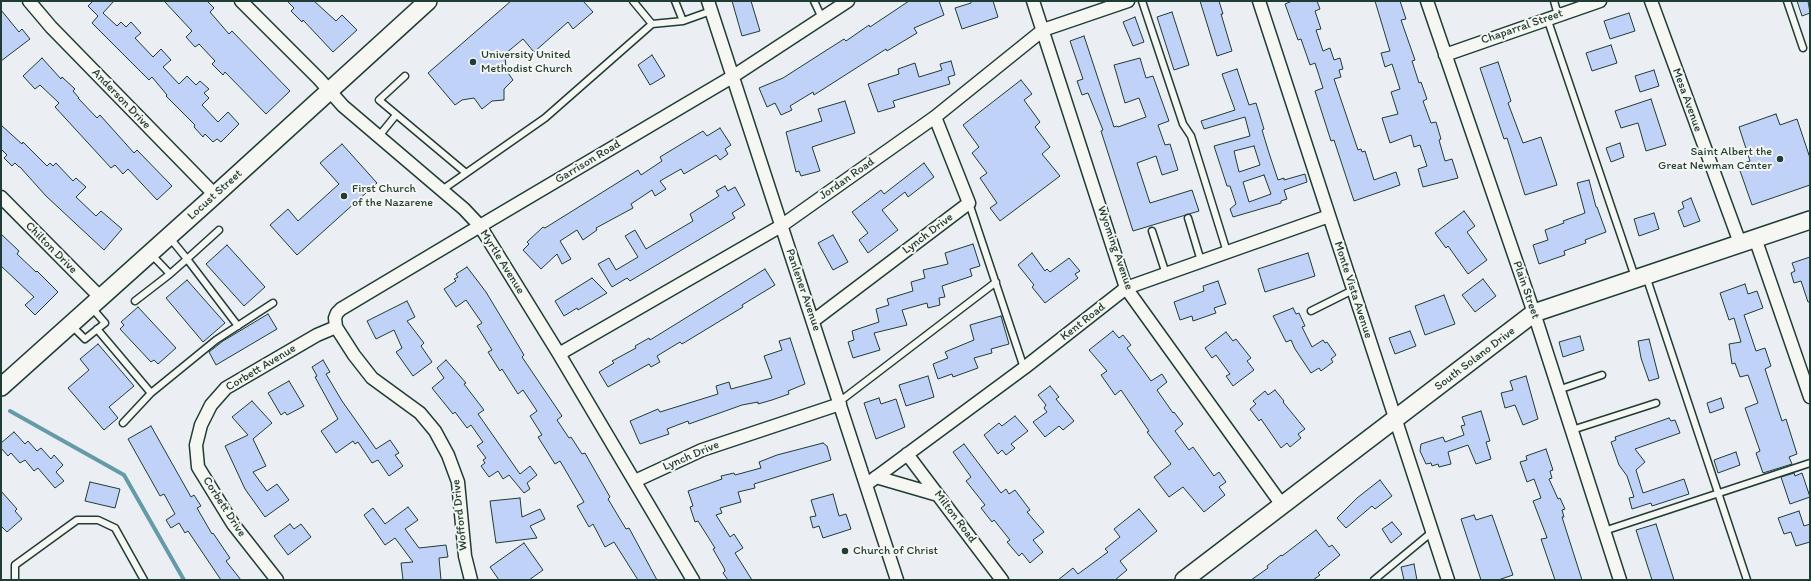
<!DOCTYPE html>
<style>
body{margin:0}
#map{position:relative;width:1811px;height:581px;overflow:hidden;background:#ebeff3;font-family:Itim,sans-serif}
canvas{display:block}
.frame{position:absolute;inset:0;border:2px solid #1f3d34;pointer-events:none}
</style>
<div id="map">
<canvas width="1811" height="581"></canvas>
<div class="frame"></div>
</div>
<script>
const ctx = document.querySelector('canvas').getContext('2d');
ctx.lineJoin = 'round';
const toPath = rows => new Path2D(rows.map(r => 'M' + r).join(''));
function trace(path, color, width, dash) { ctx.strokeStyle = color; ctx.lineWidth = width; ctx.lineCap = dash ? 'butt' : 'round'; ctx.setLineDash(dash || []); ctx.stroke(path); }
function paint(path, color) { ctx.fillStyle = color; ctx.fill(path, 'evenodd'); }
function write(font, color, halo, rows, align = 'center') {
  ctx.font = font + ' Itim,sans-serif'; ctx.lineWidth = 4; ctx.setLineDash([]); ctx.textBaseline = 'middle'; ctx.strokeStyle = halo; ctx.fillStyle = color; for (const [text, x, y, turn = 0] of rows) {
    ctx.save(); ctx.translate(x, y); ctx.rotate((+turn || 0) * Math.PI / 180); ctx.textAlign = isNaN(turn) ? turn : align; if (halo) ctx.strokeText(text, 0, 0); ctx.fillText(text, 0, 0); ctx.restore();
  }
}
const stream = toPath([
 [10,411,124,475,184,580]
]);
const building = toPath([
 [93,1,114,1,103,13,117,26,121,22,126,27,131,22,141,33,135,38,153,57,161,49,171,60,163,67,179,84,187,76,196,85,200,81,209,89,204,93,209,98,202,105,218,122,228,112,239,124,221,142,217,139,213,142,205,134,203,137,194,127,195,125,166,96,167,95,152,77,149,80,92,23,98,16,88,6,93,1],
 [164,1,207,1,214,8,210,12,229,34,232,31,290,91,266,114,225,72,223,75,212,64,215,61,199,44,195,47,186,37,192,31,164,1],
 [287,1,314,1,336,21,342,15,357,30,333,52,303,20,302,22,291,11,294,8,287,1],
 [511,1,583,1,593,12,573,29,568,22,534,52,523,39,505,54,506,70,513,80,504,89,504,100,492,101,482,109,474,98,462,100,455,105,428,73,511,1],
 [732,1,751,1,760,31,742,36,732,1],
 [909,1,939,1,944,15,914,28,917,33,887,51,886,49,814,95,813,92,790,106,792,110,781,115,775,103,767,107,759,88,783,78,844,39,846,41,869,25,870,27,909,1],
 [971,1,993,1,998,17,962,29,955,8,971,3,971,1],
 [1200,1,1219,1,1223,14,1221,14,1232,51,1217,56,1200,1],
 [1292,1,1317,1,1320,9,1315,11,1321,29,1316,30,1323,51,1330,48,1334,60,1340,58,1343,69,1339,70,1341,77,1334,79,1358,150,1361,149,1362,152,1365,151,1374,180,1396,172,1400,185,1354,201,1334,140,1331,141,1315,91,1323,88,1315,63,1310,65,1301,39,1298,40,1285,4,1292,1],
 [1375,1,1400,1,1406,19,1401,20,1415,60,1412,61,1419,83,1421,82,1427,99,1423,101,1431,123,1436,122,1441,139,1439,140,1445,161,1452,159,1458,178,1423,187,1418,169,1427,166,1420,145,1414,147,1411,135,1390,143,1382,118,1398,114,1391,92,1400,89,1392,64,1385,67,1381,53,1390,51,1375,1],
 [1797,1,1808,1,1810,13,1802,16,1797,1],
 [1,10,19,32,22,29,30,39,1,61,1,10],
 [1172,12,1189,65,1174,70,1157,17,1172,12],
 [1629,13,1635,31,1610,39,1604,21,1629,13],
 [1135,17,1144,42,1133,46,1123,22,1135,17],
 [1084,36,1114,127,1117,126,1118,127,1146,117,1139,98,1125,103,1114,65,1140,58,1146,78,1153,76,1169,121,1158,125,1165,145,1170,144,1178,170,1162,175,1156,156,1137,163,1150,203,1192,190,1199,211,1133,231,1101,131,1103,130,1088,93,1082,95,1077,81,1083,79,1070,41,1084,36],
 [1611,45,1617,63,1592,71,1586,53,1611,45],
 [652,55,665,76,650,85,638,65,652,55],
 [42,58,61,79,62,77,75,89,73,91,79,98,78,98,97,118,100,115,134,153,137,150,172,186,157,200,128,169,123,174,115,165,111,168,55,107,59,103,40,85,35,89,23,76,42,58],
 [951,61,955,75,948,77,950,84,893,101,895,107,878,112,868,84,899,74,898,69,915,63,919,77,942,70,940,64,951,61],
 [1498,62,1511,101,1508,103,1523,143,1541,137,1557,185,1525,195,1507,138,1504,139,1480,68,1498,62],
 [1237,69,1249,105,1256,103,1264,129,1262,130,1269,153,1278,180,1284,178,1284,180,1305,174,1307,182,1284,190,1287,199,1281,201,1281,203,1233,217,1230,209,1236,204,1230,186,1227,186,1214,146,1250,136,1245,117,1204,129,1201,121,1235,110,1222,74,1237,69],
 [1254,146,1260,165,1239,172,1234,151,1254,146],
 [1264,175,1271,194,1249,202,1243,182,1264,175],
 [1654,70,1659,86,1640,92,1635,76,1654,70],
 [1021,80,1032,94,1024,100,1040,122,1035,127,1050,147,1042,154,1060,176,1000,221,990,208,997,203,980,178,987,173,972,153,979,147,963,125,1021,80],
 [1651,99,1666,145,1646,151,1638,123,1621,128,1615,111,1651,99],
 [845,101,855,133,812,147,820,171,801,176,799,171,796,172,786,132,822,121,818,109,845,101],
 [1776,114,1780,125,1797,119,1810,158,1810,185,1752,205,1738,165,1750,161,1739,127,1776,114],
 [1,125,22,144,23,142,47,166,50,163,53,166,56,163,73,181,76,178,86,187,76,197,96,216,101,211,122,229,104,250,46,196,20,167,19,167,15,163,12,166,4,158,7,155,1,149,1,125],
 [720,128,731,145,725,149,728,154,720,160,716,155,684,174,681,169,660,181,666,189,655,196,652,190,631,204,633,208,596,228,597,230,583,240,577,230,560,241,571,259,562,264,557,254,541,269,523,250,529,244,527,242,543,227,545,228,638,170,641,175,662,161,660,157,703,131,707,136,720,128],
 [1620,143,1624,157,1611,162,1606,148,1620,143],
 [342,144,377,183,297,255,270,225,288,209,298,221,339,184,320,163,342,144],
 [924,163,934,177,908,197,905,192,882,210,898,230,868,253,859,240,868,233,852,212,881,190,884,194,924,163],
 [1589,180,1596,207,1597,207,1606,232,1585,240,1586,243,1564,251,1565,255,1539,264,1533,245,1548,240,1545,230,1564,223,1563,221,1585,213,1577,183,1589,180],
 [725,186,728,191,735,187,745,205,732,213,735,218,630,281,627,278,612,287,598,264,609,258,616,270,638,257,625,236,635,230,646,249,693,221,690,214,719,196,716,191,725,186],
 [1691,198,1700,221,1684,227,1678,211,1684,208,1682,202,1691,198],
 [1464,211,1475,226,1467,232,1487,260,1468,274,1448,246,1446,248,1435,233,1464,211],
 [1654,213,1659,229,1639,236,1634,219,1654,213],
 [1,234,19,251,17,254,36,272,37,271,58,292,35,315,25,305,34,297,1,266,1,234],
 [833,235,848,262,833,270,818,243,833,235],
 [973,244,980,266,970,269,972,276,942,286,945,297,939,298,940,305,928,308,927,303,902,310,907,325,874,333,880,350,853,358,848,342,854,340,852,331,879,322,876,309,889,305,887,299,913,291,911,282,925,278,923,270,948,264,945,253,973,244],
 [227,245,265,287,244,306,206,264,227,245],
 [1032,253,1045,271,1047,269,1050,272,1069,258,1080,271,1075,274,1078,278,1045,303,1032,287,1034,285,1018,265,1032,253],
 [1308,253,1315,276,1265,292,1258,269,1308,253],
 [1810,257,1810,302,1808,302,1801,281,1794,283,1791,273,1795,271,1792,263,1810,257],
 [467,267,486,292,524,355,522,357,562,416,557,420,569,438,571,437,582,454,585,453,590,462,610,497,608,499,626,529,629,528,657,580,638,580,614,542,605,547,593,524,589,527,577,506,584,502,560,461,555,464,538,437,542,435,530,416,537,411,523,390,518,394,502,369,500,371,488,352,492,350,477,326,482,323,466,300,456,307,444,289,456,281,454,279,458,277,456,274,467,267],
 [765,269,775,285,742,305,743,307,682,344,680,342,657,356,660,362,651,367,649,364,608,387,599,372,614,363,612,361,636,348,635,346,649,338,650,340,765,269],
 [592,278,607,293,578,310,577,308,564,316,555,301,592,278],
 [1483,279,1496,296,1475,312,1462,295,1483,279],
 [187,280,225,323,203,342,166,298,187,280],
 [1218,281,1226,304,1214,308,1216,313,1193,321,1192,316,1180,320,1174,302,1204,291,1203,286,1218,281],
 [1745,284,1748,294,1757,291,1763,308,1744,315,1756,351,1765,348,1771,366,1765,369,1782,421,1786,419,1797,454,1789,457,1792,464,1763,473,1756,453,1760,451,1745,408,1758,403,1748,375,1740,377,1735,363,1732,364,1729,344,1741,342,1734,318,1729,320,1720,293,1745,284],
 [1444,295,1455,324,1425,335,1415,306,1444,295],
 [407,301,415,317,407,321,424,343,421,346,432,362,413,376,396,352,402,348,394,330,376,339,367,321,407,301],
 [138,307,176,348,158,364,154,360,151,362,120,329,124,325,121,322,138,307],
 [1293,308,1296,314,1299,313,1305,326,1302,327,1312,347,1323,340,1325,343,1327,342,1336,355,1331,359,1333,362,1321,371,1319,368,1311,373,1295,349,1291,340,1286,342,1273,316,1293,308],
 [268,314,277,329,216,365,209,352,223,341,268,314],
 [1001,316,1009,344,991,349,992,353,974,358,978,368,953,377,952,374,938,379,933,364,948,358,945,352,974,340,970,325,1001,316],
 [1113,331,1119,338,1123,335,1131,345,1127,348,1151,381,1162,374,1167,382,1157,390,1173,413,1174,412,1183,424,1175,431,1189,450,1193,447,1214,476,1219,472,1226,482,1219,487,1225,495,1204,512,1183,487,1169,497,1154,477,1171,464,1147,432,1149,431,1121,390,1115,395,1101,375,1107,371,1089,350,1113,331],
 [1410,331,1416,346,1395,354,1389,338,1410,331],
 [1226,332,1233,341,1236,339,1251,358,1247,361,1254,370,1233,386,1226,376,1230,374,1216,355,1212,358,1205,348,1226,332],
 [1580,336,1584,350,1563,357,1559,342,1580,336],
 [790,338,805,384,788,391,789,394,772,400,758,404,758,402,742,405,689,424,688,421,667,429,669,434,640,444,630,421,658,409,660,412,718,394,716,386,729,382,731,389,772,378,764,356,782,350,779,341,790,338],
 [1649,339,1659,378,1649,381,1641,358,1638,341,1649,339],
 [98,344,134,386,109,407,118,418,104,430,68,388,89,370,80,359,98,344],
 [323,360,330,372,326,374,342,401,376,449,390,440,399,453,395,455,403,466,389,476,378,460,372,463,358,442,355,444,353,441,336,453,321,431,338,419,315,377,317,376,312,367,323,360],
 [446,360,466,383,464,384,484,410,478,414,520,474,530,466,537,475,527,483,530,489,524,493,509,475,503,479,498,471,489,477,481,466,485,463,483,460,486,458,477,446,483,442,471,425,467,428,455,412,453,414,432,388,444,378,437,368,446,360],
 [928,376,934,397,906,406,899,385,928,376],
 [1526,376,1538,419,1523,425,1515,405,1505,408,1501,393,1513,390,1510,381,1526,376],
 [289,381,304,406,287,415,285,412,281,415,268,393,289,381],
 [1050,386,1059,397,1056,399,1074,421,1063,430,1059,426,1045,437,1033,422,1047,412,1044,408,1046,405,1038,395,1050,386],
 [1275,390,1284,401,1283,402,1305,429,1298,434,1301,438,1290,447,1287,443,1281,448,1261,419,1259,421,1250,409,1256,404,1253,401,1265,391,1268,395,1275,390],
 [879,398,881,404,896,399,905,427,876,439,864,403,879,398],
 [1721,398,1724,408,1710,413,1707,403,1721,398],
 [252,401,272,423,253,439,266,466,253,472,267,491,277,484,289,500,265,517,245,489,225,446,248,435,232,417,252,401],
 [1481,411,1490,441,1486,442,1491,459,1476,464,1468,445,1448,452,1451,464,1439,467,1438,464,1432,466,1431,463,1426,464,1420,451,1421,444,1443,437,1445,442,1464,435,1461,426,1465,425,1462,417,1481,411],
 [1015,416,1028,431,1011,444,1015,448,1006,455,1002,450,998,454,984,435,999,423,1002,426,1015,416],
 [1669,418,1671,421,1675,420,1680,433,1635,449,1645,462,1636,470,1643,493,1684,479,1689,494,1652,506,1651,503,1632,509,1629,498,1634,497,1627,476,1619,465,1611,442,1616,440,1615,437,1669,418],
 [151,426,191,497,194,495,201,506,197,508,212,534,213,533,230,558,226,561,241,580,221,580,188,531,185,533,179,523,171,528,166,520,175,514,164,494,160,496,128,439,151,426],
 [14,432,25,444,28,441,37,451,41,448,51,459,54,455,63,465,56,472,64,481,55,488,38,468,34,471,25,460,20,463,11,453,8,456,1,448,1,443,14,432],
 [823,443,827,446,831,460,754,484,755,488,738,492,741,502,720,508,722,513,716,515,730,537,734,534,743,548,735,553,752,580,728,580,723,573,725,571,724,568,713,549,715,548,698,521,695,522,690,507,693,506,688,491,722,479,721,476,734,473,735,475,761,468,759,462,777,455,823,443],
 [964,444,1001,493,1006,489,1009,494,1015,490,1030,510,1027,512,1044,532,1033,540,1043,552,1030,563,1022,553,1019,556,1007,542,1010,540,994,520,992,522,981,508,985,505,966,481,971,477,953,452,964,444],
 [1546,449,1553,470,1550,471,1552,478,1549,479,1558,499,1560,498,1565,509,1562,510,1564,517,1562,517,1582,580,1555,580,1541,539,1547,538,1546,535,1533,501,1541,498,1534,479,1527,482,1520,462,1527,460,1526,456,1546,449],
 [1736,452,1740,465,1718,473,1714,460,1736,452],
 [1794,473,1795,476,1802,473,1810,497,1790,504,1781,477,1794,473],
 [1380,480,1392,496,1375,509,1372,506,1346,528,1337,518,1357,498,1380,480],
 [90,482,120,489,115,508,85,501,90,482],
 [1,491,17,509,15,511,22,519,7,532,1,526,1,491],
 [833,494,839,516,846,514,851,529,823,538,819,526,813,528,810,517,816,516,811,500,833,494],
 [520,498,522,517,540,509,545,519,530,526,537,538,496,543,490,501,520,498],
 [408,507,418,520,405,529,419,548,446,545,448,557,439,558,441,580,403,580,401,563,413,562,395,538,385,545,364,515,373,508,385,524,408,507],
 [1139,509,1157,531,1120,561,1127,570,1115,580,1058,580,1073,568,1078,574,1108,552,1105,549,1120,537,1114,529,1139,509],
 [1799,511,1804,526,1810,524,1810,542,1796,546,1791,532,1784,534,1778,518,1799,511],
 [1474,515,1476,520,1492,515,1513,575,1498,580,1481,580,1461,519,1474,515],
 [1392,522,1402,534,1391,543,1382,529,1392,522],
 [290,524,294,529,301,524,311,537,288,555,274,536,290,524],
 [1656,524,1674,580,1652,580,1636,530,1656,524],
 [1316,530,1329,547,1332,545,1340,555,1318,573,1320,575,1313,580,1251,580,1268,568,1267,566,1281,555,1282,556,1316,530],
 [524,543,543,570,529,580,499,580,490,567,524,543],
 [1414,564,1417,580,1404,580,1401,567,1414,564]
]);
const lane = toPath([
 [633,1,652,24],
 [675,1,683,21],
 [814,1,822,18],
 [1142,1,1183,124,1191,136,1227,252],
 [1554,1,1558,15],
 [1787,1,1803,48],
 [1547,18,1635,277],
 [405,76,379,100,466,173],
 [379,136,396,115],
 [442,190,545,118,652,24,683,21,711,11],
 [969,203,1024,368],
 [1188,218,1201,261],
 [219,230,187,259,238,326],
 [1152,231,1166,274],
 [151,254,170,274,187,259,170,238],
 [1646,276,1747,580],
 [135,301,170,274],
 [1311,311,1353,290],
 [72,326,85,339,105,323,92,308],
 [97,329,151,393,216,340,273,303],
 [1558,390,1602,375],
 [839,402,996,282],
 [123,423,151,393],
 [1572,430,1656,403],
 [1604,531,1810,463],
 [15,580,15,565,77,520,98,520,115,528,144,580],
 [1374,580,1432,532]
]);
const street = toPath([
 [29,1,51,27,215,195],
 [241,1,319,79,343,106,464,209,480,226,559,354,693,580],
 [708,1,897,580],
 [1033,1,1126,288,1282,505],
 [1259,1,1448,580],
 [1427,1,1534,313,1620,580],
 [1651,1,1740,243],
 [1445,55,1600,1],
 [1,197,101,298],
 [1755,238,1810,397],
 [813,321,969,203,935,117],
 [559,354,781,226,935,117,1043,30,1128,1],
 [907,454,1002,580],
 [876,477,938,495],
 [635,481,702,450,840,404],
 [867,484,1024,368,1126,288,1329,216],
 [277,580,233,524,198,467,196,445,201,425,211,405,226,388,317,335,336,327],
 [471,580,465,556,458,482,448,455,435,431,420,413,372,378,354,355,336,327,335,318,337,313,341,309,480,226,732,77,848,1]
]);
const secondary = toPath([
 [1,387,215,195,428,1],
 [1184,580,1534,313,1810,220]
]);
const markers = [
 [473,62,4,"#1f3d34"],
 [1780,159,4,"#1f3d34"],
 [344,196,4,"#1f3d34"],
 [845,551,4,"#1f3d34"]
];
const streetNames = [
 ["Chaparral Street",1522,27,-19],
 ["Anderson Drive",121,99,46],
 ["Mesa Avenue",1687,100,70],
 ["Garrison Road",588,162,-31],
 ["Jordan Road",847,179,-35],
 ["Locust Street",215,195,-42],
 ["Lynch Drive",928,234,-37],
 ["Chilton Drive",51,248,45],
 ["Wyoming Avenue",1115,248,71],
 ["Myrtle Avenue",502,262,58],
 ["Panlener Avenue",803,290,71],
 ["Monte Vista Avenue",1353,290,72],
 ["Plain Street",1526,290,71],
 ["Kent Road",1083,322,-38],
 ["South Solano Drive",1475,359,-37],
 ["Corbett Avenue",261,368,-31],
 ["Lynch Drive",691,456,-23],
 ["Corbett Drive",224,507,57],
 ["Wofford Drive",460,515,-96],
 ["Milton Road",955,517,53]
];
const poiNames = [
 ["University United",481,55],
 ["Methodist Church",481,69],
 ["Saint Albert the",1772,152,"right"],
 ["Great Newman Center",1772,166,"right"],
 ["First Church",352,189],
 ["of the Nazarene",352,203],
 ["Church of Christ",853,551]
];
trace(stream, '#659aa8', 4);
paint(building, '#c0d2f7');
trace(building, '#1f3d34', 1);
trace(lane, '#1f3d34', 9);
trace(street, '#1f3d34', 15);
trace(secondary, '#1f3d34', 20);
trace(lane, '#f6f6f2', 6);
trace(street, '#f6f6f2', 12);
trace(secondary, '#f6f6f2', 17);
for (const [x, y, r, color] of markers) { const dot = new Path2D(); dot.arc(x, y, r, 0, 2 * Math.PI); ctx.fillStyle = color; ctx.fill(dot); trace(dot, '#f6f6f2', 1.5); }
write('12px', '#1f3d34', '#f6f6f2', streetNames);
write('12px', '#1f3d34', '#f6f6f2', poiNames, 'left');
</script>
